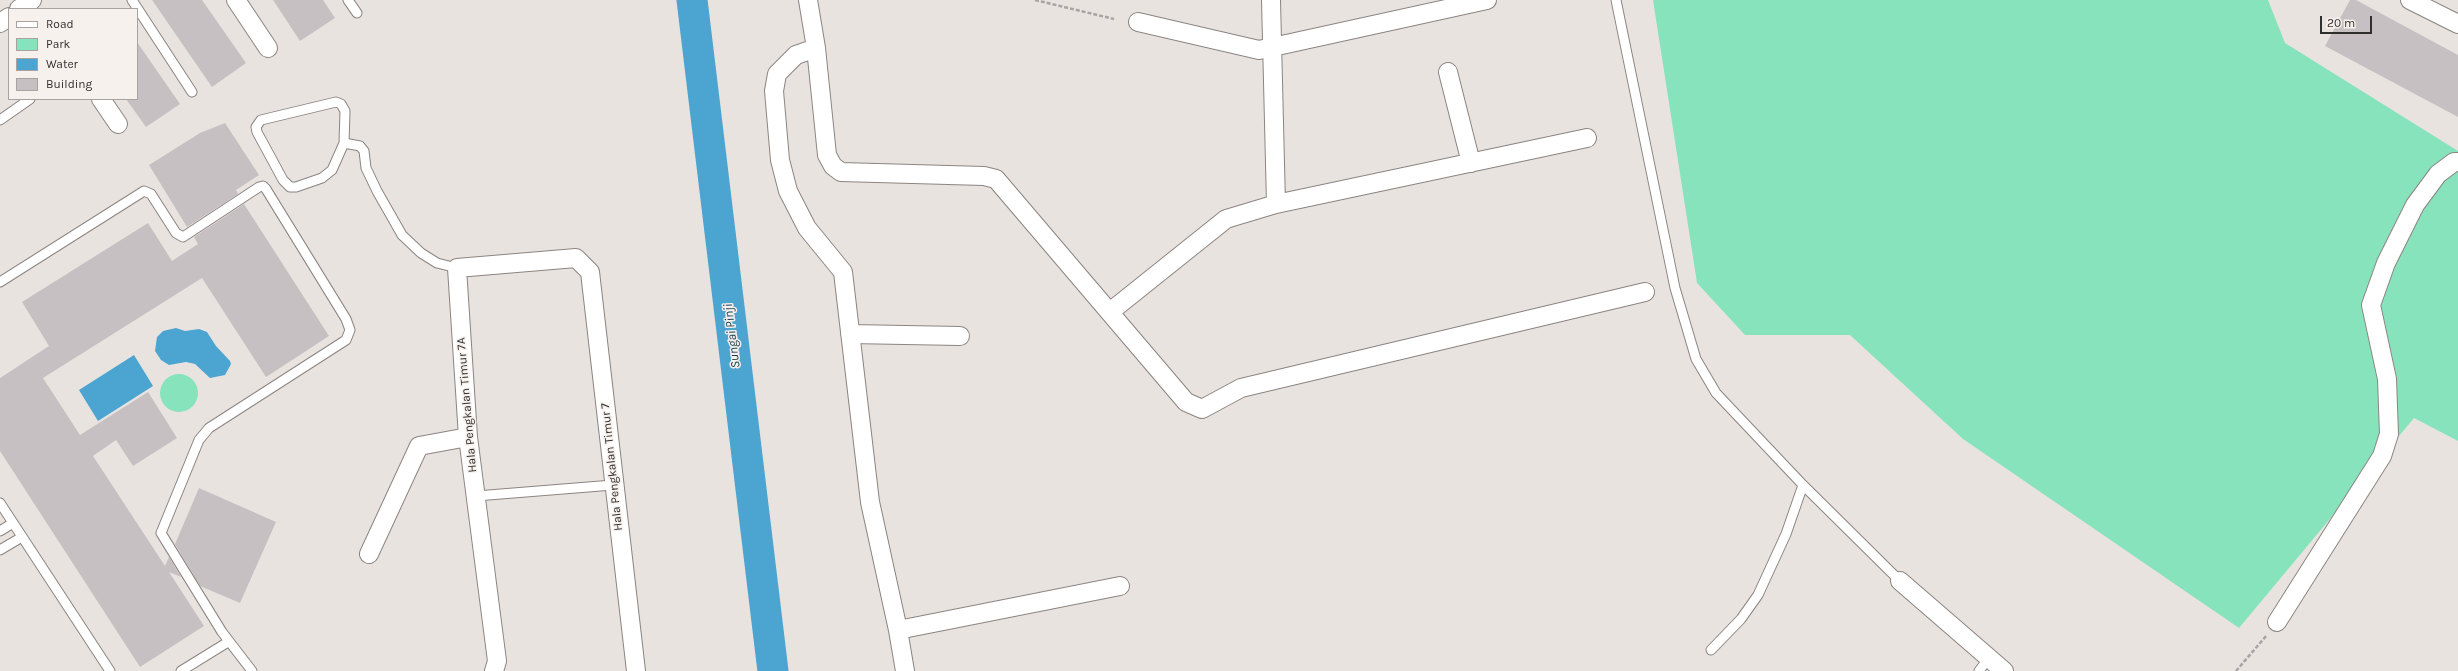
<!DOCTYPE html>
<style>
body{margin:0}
#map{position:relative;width:2458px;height:671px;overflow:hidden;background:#e9e3e0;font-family:Karla,sans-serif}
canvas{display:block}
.legend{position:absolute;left:8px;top:8px;width:130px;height:92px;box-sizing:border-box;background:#f7f1ed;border:1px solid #a8a3a1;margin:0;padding:5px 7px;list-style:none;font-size:12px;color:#312f2e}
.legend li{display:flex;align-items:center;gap:8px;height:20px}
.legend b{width:20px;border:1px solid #a8a3a1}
.scale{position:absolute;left:2320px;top:16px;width:52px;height:18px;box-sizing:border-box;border:2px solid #312f2e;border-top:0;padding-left:5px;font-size:12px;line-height:14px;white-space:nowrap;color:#312f2e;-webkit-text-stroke:3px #f7f1ed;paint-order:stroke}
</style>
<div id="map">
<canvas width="2458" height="671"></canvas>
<ul class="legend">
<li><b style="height:5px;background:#fff"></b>Road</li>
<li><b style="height:11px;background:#87e3bc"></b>Park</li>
<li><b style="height:11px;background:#4ca4d1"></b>Water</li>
<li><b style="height:11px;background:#c6c0c3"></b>Building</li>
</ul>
<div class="scale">20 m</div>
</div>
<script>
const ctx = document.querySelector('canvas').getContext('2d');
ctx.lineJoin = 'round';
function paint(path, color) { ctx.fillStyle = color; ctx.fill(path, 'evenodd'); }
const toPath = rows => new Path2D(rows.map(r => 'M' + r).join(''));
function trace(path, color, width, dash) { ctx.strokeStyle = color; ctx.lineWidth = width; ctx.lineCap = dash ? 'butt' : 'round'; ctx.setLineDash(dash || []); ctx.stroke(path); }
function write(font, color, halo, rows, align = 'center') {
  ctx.font = font + ' Karla,sans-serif'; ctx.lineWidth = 3; ctx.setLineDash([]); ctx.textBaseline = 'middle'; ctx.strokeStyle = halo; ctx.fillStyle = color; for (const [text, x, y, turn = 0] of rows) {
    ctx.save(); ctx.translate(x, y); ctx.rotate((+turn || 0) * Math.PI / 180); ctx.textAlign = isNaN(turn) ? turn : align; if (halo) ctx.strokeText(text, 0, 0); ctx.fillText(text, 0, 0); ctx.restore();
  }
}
const green = toPath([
 [1653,0,2268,0,2285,43,2458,151,2458,441,2414,418,2239,628,1963,439,1850,335,1745,335,1697,283],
 '160 393a19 19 0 1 1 38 0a19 19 0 1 1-38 0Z'
]);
const water = toPath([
 [176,328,185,331,199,329,207,332,216,346,230,361,231,364,225,375,210,378,195,364,186,362,169,365,161,360,155,351,157,337,163,331],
 [134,355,153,386,98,421,79,390]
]);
const river = toPath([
 [692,0,773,671]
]);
const building = toPath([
 [152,0,202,0,246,63,212,87],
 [273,0,323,0,335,18,300,41],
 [2350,0,2356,0,2458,55,2458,117,2325,46],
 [137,42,180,104,146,127,126,99,137,99],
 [225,123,259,175,236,190,238,194,187,227,149,165,200,133],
 [244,204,329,336,266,377,202,278,43,378,80,435,148,392,177,438,133,466,116,440,93,456,165,566,169,557,181,577,169,572,204,626,140,667,0,451,0,378,49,346,22,302,148,223,172,261,198,244,194,237],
 [199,488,276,522,240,603,200,586,175,544]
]);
const path = toPath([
 [1035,0,1114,19],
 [2236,671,2267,635]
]);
const lane = toPath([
 [132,0,192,92],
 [348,0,357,13],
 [1616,0,1675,288,1696,359,1716,393,1803,485,1900,581],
 [0,120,30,99],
 [344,143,345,111,341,104,336,102,261,120,256,127,257,132,283,180,290,187,296,187,322,178,332,170,344,143,360,146,364,151,366,168,377,191,402,235,421,253,437,263,457,268],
 [0,282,144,191,151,194,176,233,183,237,259,187,263,186,266,189,346,319,350,330,346,340,209,428,199,440,161,533,222,632,252,671],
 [476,496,613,485],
 [0,503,110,671],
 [0,531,13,523],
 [0,550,22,537],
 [1711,650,1741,619,1758,595,1786,534,1803,485],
 [181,671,228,642],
 [1979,671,1988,659]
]);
const street = toPath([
 [236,0,268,48],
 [808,0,816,48,827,155,833,166,841,172,984,176,996,179,1186,402,1202,409,1241,388,1645,292],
 [1271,0,1276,204],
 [2410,0,2458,24],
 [19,9,32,0],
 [1138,22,1259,50,1487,0],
 [0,23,9,17],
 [816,48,796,55,777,74,774,91,780,160,788,191,807,228,843,272,870,502,898,630,905,671],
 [1448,72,1471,163],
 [101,99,118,124],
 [1111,311,1226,219,1276,204,1587,138],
 [850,334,960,336],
 [369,554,419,446,468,437],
 [1900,581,2004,671],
 [2277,622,2382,456,2389,434,2387,379,2371,305,2386,263,2415,205,2438,174,2454,162,2458,162],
 [898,630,1120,586],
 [494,671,497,661,468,437,457,268,576,258,590,272,636,671]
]);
const streetNames = [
 ["Hala Pengkalan Timur 7A",467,405,-95],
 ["Hala Pengkalan Timur 7",612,467,-96]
];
const waterNames = [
 ["Sungai Pinji",732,336,-97]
];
paint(green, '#87e3bc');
paint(water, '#4ca4d1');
trace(river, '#4ca4d1', 31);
paint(building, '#c6c0c3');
trace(lane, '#8b8582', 11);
trace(street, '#8b8582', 20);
trace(path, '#a9a4a2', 2.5, [4, 2]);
trace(lane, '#fff', 9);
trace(street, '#fff', 18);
write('12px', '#312f2e', '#f7f1ed', streetNames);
write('italic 13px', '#173e51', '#f7f1ed', waterNames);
</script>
